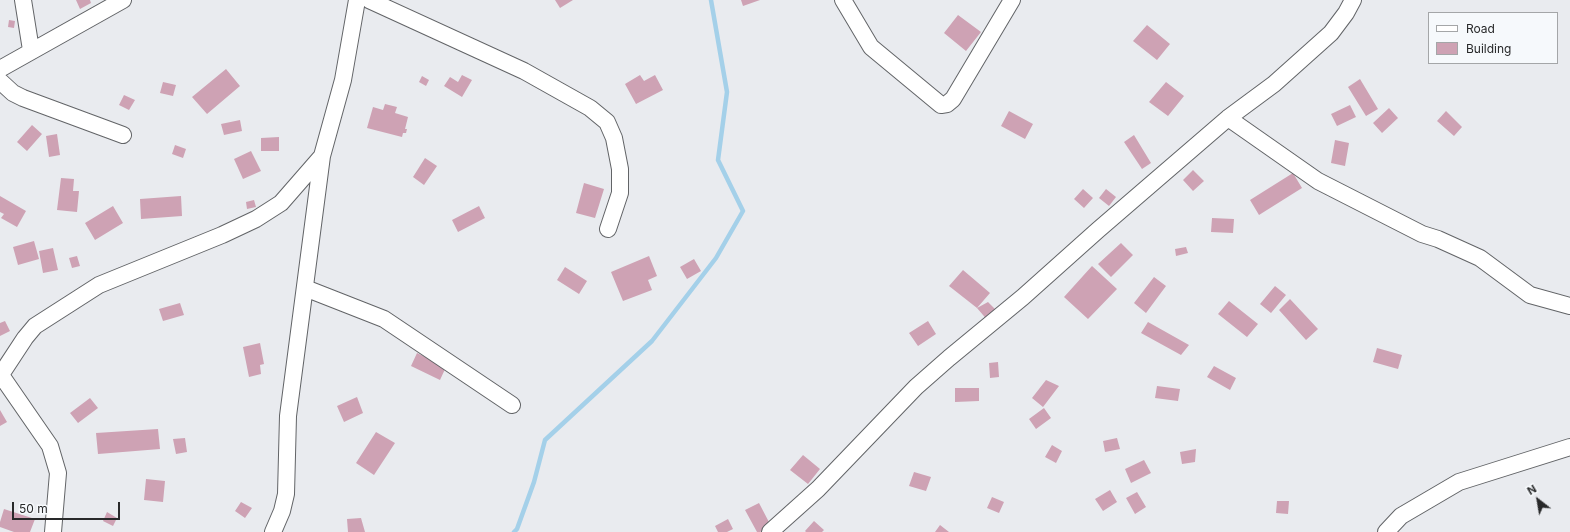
<!DOCTYPE html>
<style>
body{margin:0}
#map{position:relative;width:1570px;height:532px;overflow:hidden;background:#e9ebef;font-family:Inter,sans-serif}
canvas{display:block}
.legend{position:absolute;left:1428px;top:12px;width:130px;height:52px;box-sizing:border-box;background:#f6f9fc;border:1px solid #a4a6a8;margin:0;padding:5px 7px;list-style:none;font-size:12px;color:#28292a}
.legend li{display:flex;align-items:center;gap:8px;height:20px}
.legend b{width:20px;border:1px solid #a4a6a8}
.north{position:absolute;left:1518px;top:480px;width:40px;height:40px;-webkit-text-stroke:3px #f6f9fc;paint-order:stroke;rotate:329deg;font-size:11px;font-weight:700;line-height:16px;text-align:center;color:#28292a}
.north::after{content:'';display:block;margin:auto;width:14px;height:18px;background:#28292a;clip-path:polygon(50% 0,100% 100%,50% 72%,0 100%)}
.scale{position:absolute;left:12px;top:502px;width:108px;height:18px;box-sizing:border-box;border:2px solid #28292a;border-top:0;padding-left:5px;font-size:12px;line-height:14px;white-space:nowrap;color:#28292a;-webkit-text-stroke:3px #f6f9fc;paint-order:stroke}
</style>
<div id="map">
<canvas width="1570" height="532"></canvas>
<ul class="legend">
<li><b style="height:5px;background:#fff"></b>Road</li>
<li><b style="height:11px;background:#cea2b4"></b>Building</li>
</ul>
<div class="north">N</div>
<div class="scale">50 m</div>
</div>
<script>
const ctx = document.querySelector('canvas').getContext('2d');
ctx.lineJoin = 'round';
const toPath = rows => new Path2D(rows.map(r => 'M' + r).join(''));
function trace(path, color, width, dash) { ctx.strokeStyle = color; ctx.lineWidth = width; ctx.lineCap = dash ? 'butt' : 'round'; ctx.setLineDash(dash || []); ctx.stroke(path); }
function paint(path, color) { ctx.fillStyle = color; ctx.fill(path, 'evenodd'); }
const stream = toPath([
 [514,532,517,529,534,482,545,440,652,341,716,258,743,211,718,160,727,92,711,0]
]);
const building = toPath([
 [76,0,90,0,91,3,80,9],
 [555,0,573,0,560,8],
 [741,0,760,0,743,6],
 [958,15,981,32,966,51,944,33],
 [9,20,15,21,14,28,8,27],
 [1147,25,1170,44,1157,60,1133,41],
 [226,69,240,86,207,114,192,97],
 [462,75,472,80,462,97,444,86,450,77,458,82],
 [640,75,644,81,655,75,663,90,636,104,625,84],
 [422,76,429,80,426,86,419,82],
 [1360,79,1378,109,1366,116,1348,87],
 [163,82,176,85,173,96,160,93],
 [1166,82,1184,96,1168,116,1149,102],
 [124,95,135,100,129,110,119,105],
 [385,104,397,107,395,113,408,117,405,129,407,129,406,133,403,133,402,137,367,128,373,107,383,110],
 [1350,105,1356,117,1337,126,1331,114],
 [1389,108,1398,118,1382,133,1373,123],
 [1009,111,1033,124,1025,139,1001,126],
 [1446,111,1462,127,1454,136,1437,121],
 [240,120,242,131,224,135,221,124],
 [32,125,42,134,27,151,17,142],
 [57,134,60,155,49,157,46,136],
 [1134,135,1151,163,1142,169,1124,142],
 [279,137,279,151,261,151,261,138],
 [1335,140,1349,143,1345,166,1331,163],
 [175,145,186,149,183,158,172,154],
 [251,151,261,171,243,179,234,159],
 [425,158,437,166,424,185,413,177],
 [1193,170,1204,181,1193,191,1183,180],
 [1293,173,1302,188,1259,215,1250,200],
 [61,178,74,179,73,191,79,191,77,212,57,210],
 [584,183,604,189,595,218,576,213],
 [1083,189,1093,198,1084,208,1074,199],
 [1106,189,1116,197,1109,206,1099,198],
 [0,196,26,211,17,227,1,218,4,214,0,212],
 [181,196,182,216,141,219,140,199],
 [254,200,256,207,247,209,246,202],
 [113,206,123,223,95,240,85,223],
 [479,206,485,218,458,232,452,220],
 [1212,218,1234,219,1233,233,1211,232],
 [34,241,39,259,18,265,13,247],
 [1121,243,1133,255,1111,277,1098,264],
 [1186,247,1188,253,1176,256,1175,249],
 [53,248,58,270,43,273,39,251],
 [77,256,80,266,72,268,69,258],
 [649,256,657,276,648,280,652,290,623,301,611,272],
 [694,259,701,271,687,279,680,267],
 [1092,266,1117,289,1088,319,1064,297],
 [565,267,587,281,579,294,557,280],
 [963,270,990,293,977,308,949,286],
 [1154,277,1166,286,1146,313,1134,303],
 [1275,286,1286,295,1271,313,1260,304],
 [1290,299,1318,329,1306,340,1279,310],
 [1229,301,1258,324,1247,337,1218,314],
 [988,302,999,313,989,322,977,308],
 [180,303,184,315,163,321,159,309],
 [5,321,10,331,0,336,0,323],
 [928,321,936,334,918,346,909,333],
 [1148,322,1189,345,1181,355,1141,333],
 [260,343,264,364,260,365,261,374,249,377,243,347],
 [1377,348,1402,355,1398,369,1373,362],
 [417,353,446,367,440,380,411,366],
 [998,362,999,377,990,378,989,363],
 [1214,366,1236,378,1230,390,1207,377],
 [1046,380,1059,386,1043,407,1032,398],
 [1157,386,1180,389,1178,401,1155,398],
 [955,388,979,388,979,401,955,402],
 [357,397,363,413,344,422,337,406],
 [90,398,98,408,78,423,70,413],
 [1044,408,1051,418,1036,429,1029,419],
 [0,410,7,422,0,426],
 [158,429,160,449,98,454,96,433],
 [376,432,395,443,374,475,356,463],
 [185,438,187,452,176,454,173,439],
 [1117,438,1120,449,1105,452,1103,441],
 [1052,445,1062,451,1056,463,1045,457],
 [1196,449,1195,462,1182,464,1180,452],
 [803,455,820,469,808,484,790,470],
 [1144,460,1151,473,1131,483,1125,469],
 [914,472,931,477,926,491,909,486],
 [146,479,165,481,163,502,144,500],
 [1110,490,1117,502,1103,511,1095,499],
 [1137,492,1146,507,1135,514,1126,498],
 [992,497,1004,502,999,513,987,508],
 [1277,501,1289,501,1288,514,1276,513],
 [241,502,252,508,245,518,235,511],
 [759,503,771,526,760,532,757,532,745,510],
 [4,509,35,519,30,532,14,532,0,527,0,522],
 [107,512,117,518,113,526,103,521],
 [361,518,365,532,348,532,347,519],
 [728,519,733,529,727,532,718,532,715,526],
 [814,521,824,530,822,532,806,532,805,531],
 [940,525,949,532,935,532]
]);
const street = toPath([
 [23,0,31,50],
 [369,0,524,71,590,108,607,122,614,138,620,169,620,193,608,229],
 [843,0,871,47,941,105,947,104,953,99,1012,0],
 [0,69,123,0],
 [0,81,13,93,23,98,123,135],
 [1228,118,1318,181,1422,234,1438,239,1480,258,1530,295,1570,306],
 [305,288,384,319,512,405],
 [1,375,50,446,58,473,53,532],
 [0,376,25,338,35,326,99,285,222,235,256,219,281,203,322,156],
 [273,532,282,511,286,494,288,416,322,156,343,80,357,0],
 [770,532,818,489,916,387,949,358,1023,297,1098,230,1228,118,1274,84,1331,33,1346,13,1353,0],
 [1386,532,1401,516,1459,482,1570,447]
]);
trace(stream, '#a4d0e9', 4.5);
paint(building, '#cea2b4');
trace(street, '#626467', 18);
trace(street, '#fff', 16);
</script>
